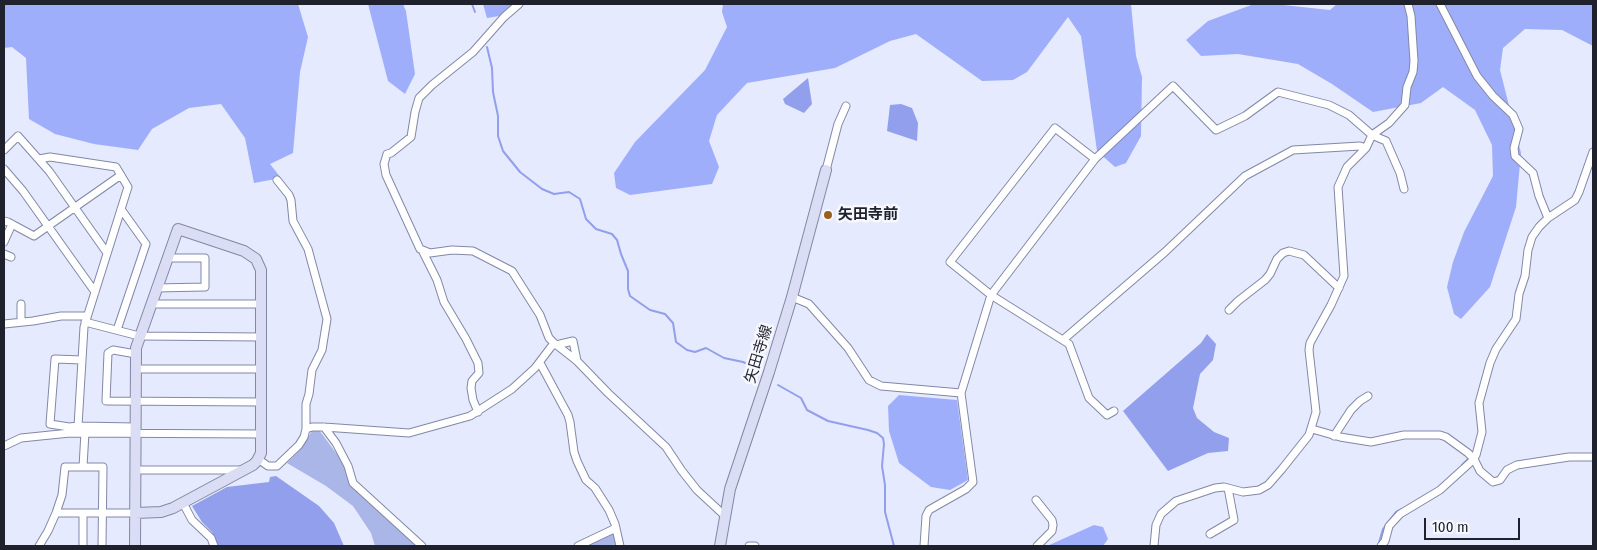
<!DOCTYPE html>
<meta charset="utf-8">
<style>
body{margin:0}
#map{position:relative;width:1597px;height:550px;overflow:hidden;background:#e5eafe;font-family:"Fira Sans Condensed",sans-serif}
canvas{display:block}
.frame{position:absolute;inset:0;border:5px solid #1f212d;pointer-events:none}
.scale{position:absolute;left:1424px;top:518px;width:96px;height:22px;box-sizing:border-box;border:2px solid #1f212d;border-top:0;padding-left:6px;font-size:15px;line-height:18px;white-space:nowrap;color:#1f212d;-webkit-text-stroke:4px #f6f8fe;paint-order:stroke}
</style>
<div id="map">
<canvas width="1597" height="550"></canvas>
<div class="frame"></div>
<div class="scale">100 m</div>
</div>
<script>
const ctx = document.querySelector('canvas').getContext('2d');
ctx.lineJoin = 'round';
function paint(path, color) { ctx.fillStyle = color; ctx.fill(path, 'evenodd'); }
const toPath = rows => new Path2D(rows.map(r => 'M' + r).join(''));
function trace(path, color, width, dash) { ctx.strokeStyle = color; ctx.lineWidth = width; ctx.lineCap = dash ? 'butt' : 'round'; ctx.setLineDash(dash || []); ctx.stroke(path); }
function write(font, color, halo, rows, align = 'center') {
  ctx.font = font + ' "Fira Sans Condensed","Noto Sans JP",sans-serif'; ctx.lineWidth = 5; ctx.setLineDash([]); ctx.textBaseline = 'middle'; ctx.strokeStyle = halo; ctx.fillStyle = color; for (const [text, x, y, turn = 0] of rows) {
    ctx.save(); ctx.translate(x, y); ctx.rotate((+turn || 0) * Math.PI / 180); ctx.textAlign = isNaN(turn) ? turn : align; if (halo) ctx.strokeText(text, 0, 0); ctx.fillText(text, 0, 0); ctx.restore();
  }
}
const green = toPath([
 [319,430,339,457,356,488,419,546,375,546,371,533,353,506,326,486,287,463,300,450,312,431],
 [615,532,618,546,586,546]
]);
const forest = toPath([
 [4,4,298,4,308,37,300,72,293,153,270,164,281,178,254,183,245,138,221,104,189,108,152,129,138,150,94,144,55,134,29,119,26,58,12,47,4,48],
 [368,4,403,4,406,11,415,74,405,94,388,81],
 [483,4,517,4,499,16,487,18],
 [723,4,1131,4,1136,56,1142,77,1141,136,1126,163,1115,167,1097,151,1081,36,1068,17,1027,72,1013,80,982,81,916,34,890,41,835,68,747,83,717,115,709,141,719,167,712,184,630,195,616,188,614,173,635,142,705,70,727,27,722,12],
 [1254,4,1274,4,1330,10,1337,4,1593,4,1593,46,1562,30,1525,29,1503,48,1500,70,1521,153,1516,207,1490,287,1461,319,1454,314,1447,287,1453,262,1464,232,1493,176,1492,145,1475,110,1443,87,1421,103,1373,112,1332,84,1298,64,1238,54,1201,56,1186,40,1208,21],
 [899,395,957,400,968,480,950,490,931,487,899,463,889,431,888,406],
 [1094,525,1103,527,1108,539,1103,546,1047,546]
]);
const water = toPath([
 [808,78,812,104,804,113,785,104,783,99],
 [901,104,912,108,918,123,917,141,887,131,890,105],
 [1207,334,1216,344,1213,360,1200,374,1193,408,1197,418,1214,432,1229,438,1228,451,1208,453,1168,471,1123,411,1201,343],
 [276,476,319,506,334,523,344,546,217,546,212,532,202,522,192,506,227,487,269,482,270,477]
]);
const stream = toPath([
 [472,4,475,12],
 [487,47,492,68,493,92,498,116,498,136,503,151,520,172,542,189,554,194,569,192,580,199,586,219,596,229,612,234,617,240,621,254,628,271,628,289,630,296,650,310,665,314,673,323,676,342,687,350,695,352,706,348,724,358,743,362,760,370],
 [778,385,801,398,807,410,828,421,868,430,877,433,883,438,884,444,882,466,885,485,885,512,894,546],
 [1462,465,1469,458],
 [1378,546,1383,529,1396,512,1402,509]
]);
const street = toPath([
 [519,4,504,17,473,52,432,85,419,98,415,112,411,137,391,153,387,154,384,164,386,175,420,249,430,253,452,250,473,251,512,271,540,315,549,338,554,343,577,361,608,393,666,447,682,471,697,490,725,516],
 [1440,4,1477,76,1493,96,1513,115,1519,129,1514,148,1515,156,1533,173,1539,196,1548,218],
 [4,150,18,136,49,171,107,253],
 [39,159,50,157,116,167,128,187,84,327,78,426],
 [1095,159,1055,128,950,262,991,295,1069,344,1089,398,1107,415,1114,411],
 [4,169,23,191,95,292],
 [826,170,838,124,846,106],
 [4,221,8,222,34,236,121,175],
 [4,242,12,224],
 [422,250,437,280,444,302,466,339,478,363,479,373,472,381,471,388,473,400,478,412],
 [4,254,11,257],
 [156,288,205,287,205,258,167,258],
 [792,297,809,304,848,348,869,380,881,386,961,393,991,295,1095,159,1173,86,1216,130,1245,116,1278,92,1329,105,1349,115,1372,135,1386,141,1400,173,1404,189],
 [151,304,262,304],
 [1229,310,1238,301,1265,280,1270,274,1277,259,1283,253,1289,251,1304,255,1339,288],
 [21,322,21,304],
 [85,322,139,336,262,337],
 [4,324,33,321,61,316,87,316],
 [117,330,146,244,121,209],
 [1064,339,1165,252,1245,176,1293,150,1360,146,1366,148],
 [556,345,573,341,577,361],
 [136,354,113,350,108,353,106,401,261,402],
 [82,360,55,359,50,424,69,427,78,426,135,427],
 [540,363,568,415,570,422,574,452,577,461,586,480,595,488,609,510,615,524,620,546],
 [136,369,262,369],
 [324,427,336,443,348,466,353,483,422,546],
 [306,429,312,427,324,427,409,433,470,416,512,389,535,368,554,343],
 [1312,429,1340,437,1371,442,1404,435,1440,435,1446,437,1468,453,1474,459,1480,471,1493,482,1500,480,1507,470,1517,465,1569,457,1593,457],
 [1334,436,1351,410,1360,401,1368,396],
 [4,446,21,438,70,433,261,434],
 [258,459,268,466,277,466,299,445,304,437,306,429,306,404,309,394,312,370,322,350,327,319,308,249,293,221,291,200,289,195,277,180],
 [83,467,85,432],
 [135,470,240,470],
 [1036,500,1052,520,1053,525,1052,531,1037,546],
 [183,503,192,520,211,538,214,546],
 [56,513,135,513],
 [1210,534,1234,520,1228,488],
 [39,546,48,531,56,513,62,495,65,467,103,467,102,546],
 [83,546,83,513],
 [578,546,616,528],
 [749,546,755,546],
 [924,546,926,516,929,510,966,489,973,482,961,393],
 [1154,546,1156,525,1161,514,1176,501,1215,488,1224,487,1243,492,1259,490,1268,485,1282,469,1309,435,1316,412,1309,350,1310,343,1331,305,1344,276,1338,187,1347,167,1366,148,1372,135,1389,123,1405,105,1407,87,1413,72,1414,61,1411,16,1408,4],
 [1381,546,1385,541,1389,526,1400,514,1440,490,1472,461,1476,455,1482,432,1479,403,1490,363,1496,349,1516,319,1519,294,1525,276,1528,250,1532,237,1539,227,1548,218,1575,200,1579,192,1593,152]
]);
const secondary = toPath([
 [135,546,136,356,136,348,178,229,244,251,256,259,261,270,261,453,257,461,253,465,173,508,161,512,135,513],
 [720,546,730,489,769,372,792,297,826,170]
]);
const markers = [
 [828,215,5,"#9a611e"]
];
const poiNames = [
 ["矢田寺前",838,215]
];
const streetNames = [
 ["矢田寺線",759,354,-73]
];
paint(green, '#aab5e8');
paint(forest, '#9faefb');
paint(water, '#919fec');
trace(stream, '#919fec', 2);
trace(street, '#8288a6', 9);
trace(secondary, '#8288a6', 12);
trace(street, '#fff', 7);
trace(secondary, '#daddf3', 10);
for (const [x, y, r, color] of markers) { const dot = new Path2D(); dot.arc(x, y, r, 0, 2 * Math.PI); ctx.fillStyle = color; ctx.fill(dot); trace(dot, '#f6f8fe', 2); }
write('bold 15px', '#1f212d', '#f6f8fe', poiNames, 'left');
write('15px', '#1f212d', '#f6f8fe', streetNames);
</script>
